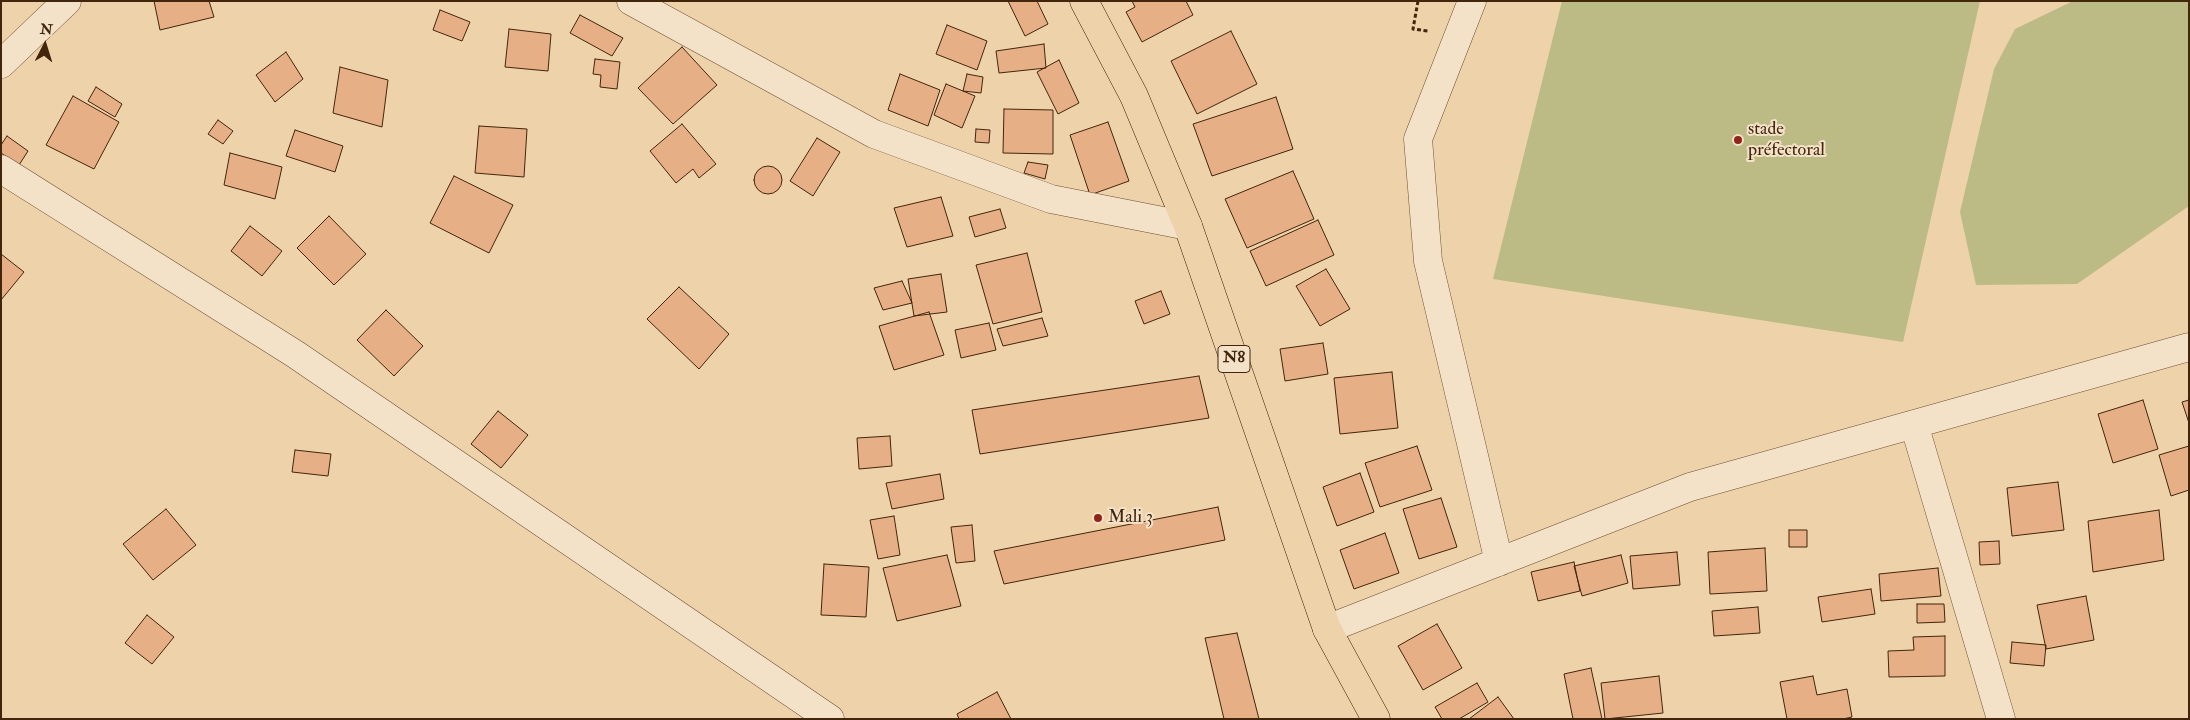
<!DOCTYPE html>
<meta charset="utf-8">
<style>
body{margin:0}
#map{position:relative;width:2190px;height:720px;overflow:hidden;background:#eed2aa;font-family:"IM FELL Double Pica",serif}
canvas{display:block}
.frame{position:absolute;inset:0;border:2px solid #42250d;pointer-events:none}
.north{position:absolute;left:20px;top:20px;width:50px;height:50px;-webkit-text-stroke:4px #f4e2c8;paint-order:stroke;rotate:5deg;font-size:14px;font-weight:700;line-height:20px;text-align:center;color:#42250d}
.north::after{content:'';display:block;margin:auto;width:18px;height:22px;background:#42250d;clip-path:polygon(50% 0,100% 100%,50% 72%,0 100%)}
</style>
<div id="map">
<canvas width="2190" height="720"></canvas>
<div class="frame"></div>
<div class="north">N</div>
</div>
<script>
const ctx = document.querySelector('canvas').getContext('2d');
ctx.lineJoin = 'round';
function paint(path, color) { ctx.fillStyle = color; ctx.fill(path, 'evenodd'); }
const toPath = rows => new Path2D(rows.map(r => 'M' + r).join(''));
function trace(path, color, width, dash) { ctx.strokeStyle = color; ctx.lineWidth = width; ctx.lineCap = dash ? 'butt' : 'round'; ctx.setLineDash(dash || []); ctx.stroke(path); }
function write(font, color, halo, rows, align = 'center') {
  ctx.font = font + ' "IM FELL Double Pica",serif'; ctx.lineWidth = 4; ctx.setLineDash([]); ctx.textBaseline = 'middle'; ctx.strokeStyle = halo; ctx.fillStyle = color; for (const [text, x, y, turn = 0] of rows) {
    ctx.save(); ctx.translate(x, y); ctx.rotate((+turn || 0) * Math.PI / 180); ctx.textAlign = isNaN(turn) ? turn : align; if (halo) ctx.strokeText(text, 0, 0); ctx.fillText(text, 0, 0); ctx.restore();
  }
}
const green = toPath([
 [1562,1,1980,1,1903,342,1493,279],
 [2073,1,2189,1,2189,206,2077,284,1976,285,1960,212,1994,69,2015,29]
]);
const building = toPath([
 [154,1,209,1,214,17,160,30,154,1],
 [1008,1,1037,1,1048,24,1025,36,1008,1],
 [1132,1,1186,1,1193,15,1142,42,1126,12,1135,7,1132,1],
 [440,10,470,22,462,41,433,30,440,10],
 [580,15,623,38,612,56,570,33,580,15],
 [947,25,987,41,977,70,936,54,947,25],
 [509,29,551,34,548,71,505,67,509,29],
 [1231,31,1257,84,1197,114,1171,61,1231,31],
 [1044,44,1046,68,999,73,996,51,1044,44],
 [682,47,717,85,673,124,638,88,682,47],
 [286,52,303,79,275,102,256,75,286,52],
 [595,59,620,62,617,89,600,87,601,75,593,74,595,59],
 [1059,60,1079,103,1058,114,1037,72,1059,60],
 [340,67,388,80,382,127,333,113,340,67],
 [900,74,940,90,928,126,888,110,900,74],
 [967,74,983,77,981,93,963,91,967,74],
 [946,84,975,96,962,128,934,115,946,84],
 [96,87,122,104,115,117,88,101,96,87],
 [73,96,119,122,94,169,46,145,73,96],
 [1276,97,1293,149,1212,176,1193,124,1276,97],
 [1004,109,1053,110,1053,154,1003,153,1004,109],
 [218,120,233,131,223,144,208,134,218,120],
 [1108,122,1129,181,1090,195,1070,135,1108,122],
 [682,124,716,164,699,178,693,169,676,183,650,151,682,124],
 [479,126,527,129,524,177,475,173,479,126],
 [976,129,990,130,989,143,975,142,976,129],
 [295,130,343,146,335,172,286,156,295,130],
 [7,136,28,151,19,165,1,153,1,145,7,136],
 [817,138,840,152,813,196,790,181,817,138],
 [230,153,282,167,275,199,224,185,230,153],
 [1028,162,1048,165,1045,179,1024,173,1028,162],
 '754 180a14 14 0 1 1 28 0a14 14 0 1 1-28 0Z',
 [1293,171,1314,219,1247,248,1225,199,1293,171],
 [454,176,513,205,489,253,430,223,454,176],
 [941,197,953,236,907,247,894,208,941,197],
 [1000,209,1006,228,975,237,969,217,1000,209],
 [329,216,366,254,334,285,297,248,329,216],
 [1318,220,1334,255,1266,286,1250,251,1318,220],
 [250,226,282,251,262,276,231,251,250,226],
 [1027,253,1042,312,993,324,976,265,1027,253],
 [1,254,24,272,1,300,1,254],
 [1326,269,1350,309,1320,326,1296,286,1326,269],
 [941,274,947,312,914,316,908,279,941,274],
 [902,281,912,303,883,310,874,288,902,281],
 [679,287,729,334,699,369,647,319,679,287],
 [1161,291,1170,314,1144,324,1135,301,1161,291],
 [386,310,423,346,394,376,357,340,386,310],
 [929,312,944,355,894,370,879,326,929,312],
 [1042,318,1048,336,1003,346,997,329,1042,318],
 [989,323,996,350,961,358,955,330,989,323],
 [1323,343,1328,374,1285,381,1280,349,1323,343],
 [1392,372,1398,428,1340,434,1334,378,1392,372],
 [1199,376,1209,418,980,454,972,410,1199,376],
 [2143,400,2158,449,2113,463,2098,414,2143,400],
 [2189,400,2189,423,2182,402,2189,400],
 [498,411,528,435,501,468,471,444,498,411],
 [890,436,892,466,859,469,857,438,890,436],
 [1417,446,1432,490,1380,507,1365,463,1417,446],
 [2189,446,2189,490,2171,496,2159,455,2189,446],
 [295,450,331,454,328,476,292,472,295,450],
 [1360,473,1374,512,1337,526,1323,487,1360,473],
 [940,474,944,499,892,509,886,483,940,474],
 [2058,482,2064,530,2012,536,2007,488,2058,482],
 [1441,498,1457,547,1419,559,1403,509,1441,498],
 [1218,507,1225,540,1004,584,994,551,1218,507],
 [166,509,196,545,153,580,123,544,166,509],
 [2159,510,2164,560,2093,572,2088,521,2159,510],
 [894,516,900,555,878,559,870,520,894,516],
 [972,525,975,561,956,563,951,527,972,525],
 [1789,530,1807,530,1807,547,1789,547,1789,530],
 [1385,533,1399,573,1354,589,1340,550,1385,533],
 [1999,541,2000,564,1980,565,1979,542,1999,541],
 [1765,548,1767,591,1710,594,1708,552,1765,548],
 [1677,552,1680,585,1633,589,1630,556,1677,552],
 [947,555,961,606,897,621,883,568,947,555],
 [1621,555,1628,583,1582,596,1574,566,1621,555],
 [1574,562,1580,591,1538,601,1531,572,1574,562],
 [824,564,869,567,866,617,821,615,824,564],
 [1938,568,1941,596,1881,601,1879,574,1938,568],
 [1871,589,1875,614,1822,622,1818,597,1871,589],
 [2086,596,2094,640,2046,649,2037,605,2086,596],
 [1917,604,1944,604,1945,622,1917,623,1917,604],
 [1758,607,1760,633,1714,636,1712,611,1758,607],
 [147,615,174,637,152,664,125,643,147,615],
 [1437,624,1462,668,1423,690,1398,646,1437,624],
 [1237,633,1259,719,1224,719,1205,638,1237,633],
 [1945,636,1945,676,1889,677,1888,651,1914,650,1913,637,1945,636],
 [2012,642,2046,645,2044,666,2010,663,2012,642],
 [1591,668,1602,719,1573,719,1564,674,1591,668],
 [1659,676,1663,713,1605,719,1601,683,1659,676],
 [1813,676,1817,695,1847,689,1852,717,1843,719,1787,719,1780,682,1813,676],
 [1477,683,1488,702,1459,719,1442,719,1435,707,1477,683],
 [997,692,1011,719,959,719,957,714,997,692],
 [1498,697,1514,719,1469,719,1498,697]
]);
const path = toPath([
 [1418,1,1413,29,1428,31]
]);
const street = toPath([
 [631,1,874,134,1051,199,1188,226],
 [1472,1,1418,139,1428,261,1499,562],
 [1,64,67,1],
 [1,169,295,354,830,719],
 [1914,424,2001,719],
 [1327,629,1690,487,2189,347]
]);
const primary = toPath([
 [1084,1,1134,96,1188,226,1327,629,1376,719]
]);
const markers = [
 [1738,140,5,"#8f2418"],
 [1098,518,5,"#8f2418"]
];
const shields = [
 [1234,359,32]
];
const shieldNames = [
 ["N8",1234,359]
];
const poiNames = [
 ["stade",1748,130],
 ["préfectoral",1748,151],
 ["Mali 3",1108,518]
];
paint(green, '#bdbb85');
paint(building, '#e7af85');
trace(building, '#42250d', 1);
trace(street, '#6d5034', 29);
trace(primary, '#42250d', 29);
trace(path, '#42250d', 3, [4, 2.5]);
trace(street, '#f4e2c8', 28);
trace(primary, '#eed2aa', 28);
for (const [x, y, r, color] of markers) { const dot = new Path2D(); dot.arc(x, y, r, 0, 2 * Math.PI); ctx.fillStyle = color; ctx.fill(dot); trace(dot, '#f4e2c8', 2); }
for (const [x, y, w] of shields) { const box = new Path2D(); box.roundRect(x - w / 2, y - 13.5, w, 27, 4); ctx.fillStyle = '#f4e2c8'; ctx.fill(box); trace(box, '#42250d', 1); }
write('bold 16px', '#42250d', null, shieldNames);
write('18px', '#42250d', '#f4e2c8', poiNames, 'left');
</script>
